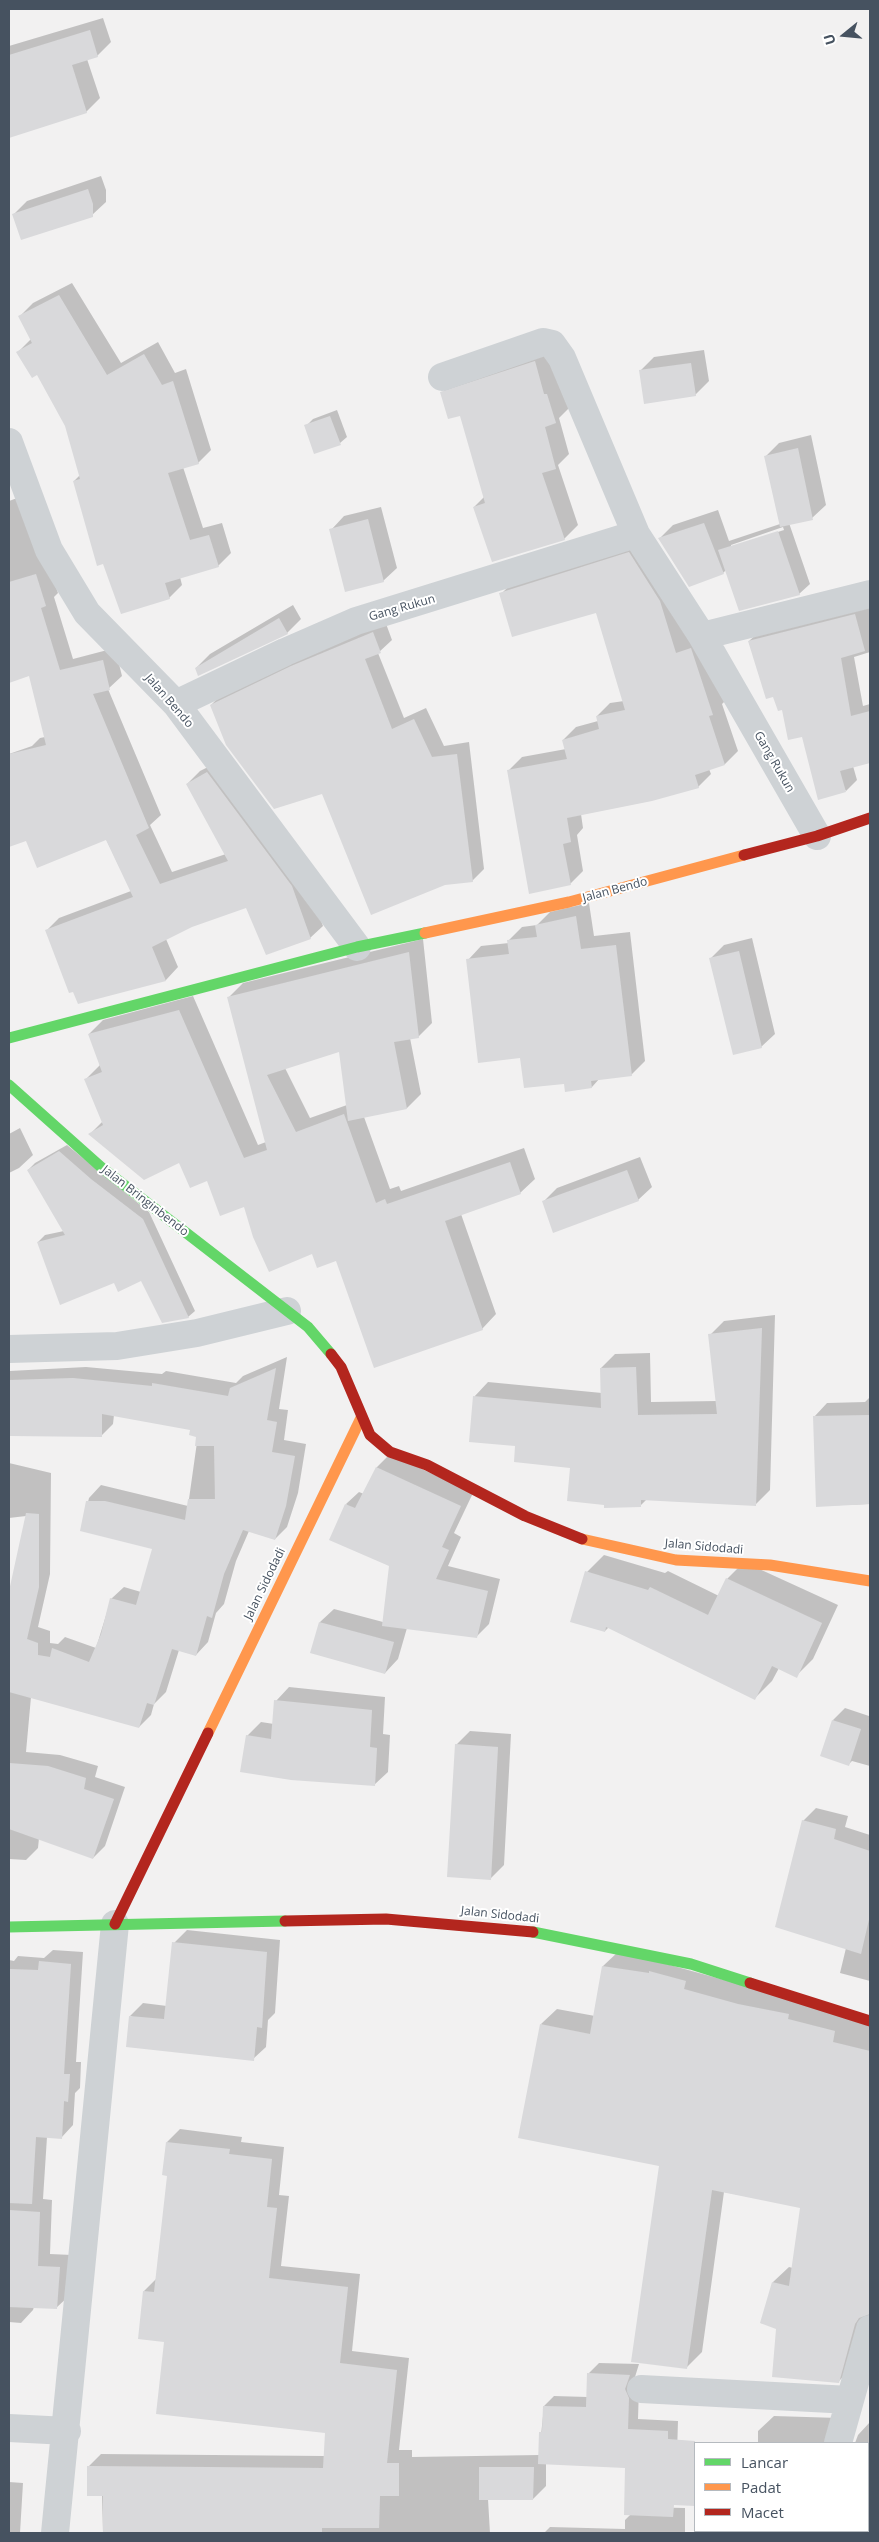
<!DOCTYPE html>
<style>
body{margin:0}
#map{position:relative;width:879px;height:2542px;overflow:hidden;background:#f2f1f1;font-family:"Open Sans",sans-serif}
canvas{display:block}
.frame{position:absolute;inset:0;border:10px solid #465260;pointer-events:none}
.legend{position:absolute;left:694px;top:2442px;width:175px;height:90px;box-sizing:border-box;background:#fff;border:1px solid #b5babf;margin:0;padding:6px 9px;list-style:none;font-size:15px;color:#465260}
.legend li{display:flex;align-items:center;gap:10px;height:25px}
.legend b{width:25px;border:1px solid #b5babf}
.north{position:absolute;left:819px;top:10px;width:50px;height:50px;-webkit-text-stroke:4px #fff;paint-order:stroke;rotate:253deg;font-size:14px;font-weight:700;line-height:20px;text-align:center;color:#465260}
.north::after{content:'';display:block;margin:auto;width:18px;height:22px;background:#465260;clip-path:polygon(50% 0,100% 100%,50% 72%,0 100%)}
</style>
<div id="map">
<canvas width="879" height="2542"></canvas>
<div class="frame"></div>
<ul class="legend">
<li><b style="height:6px;background:#63d668"></b>Lancar</li>
<li><b style="height:6px;background:#ff974d"></b>Padat</li>
<li><b style="height:6px;background:#b3261e"></b>Macet</li>
</ul>
<div class="north">U</div>
</div>
<script>
const ctx = document.querySelector('canvas').getContext('2d');
ctx.lineJoin = 'round';
function paint(path, color) { ctx.fillStyle = color; ctx.fill(path, 'evenodd'); }
const toPath = rows => new Path2D(rows.map(r => 'M' + r).join(''));
function trace(path, color, width, dash) { ctx.strokeStyle = color; ctx.lineWidth = width; ctx.lineCap = dash ? 'butt' : 'round'; ctx.setLineDash(dash || []); ctx.stroke(path); }
function write(font, color, halo, rows, align = 'center') {
  ctx.font = font + ' "Open Sans",sans-serif'; ctx.lineWidth = 4; ctx.setLineDash([]); ctx.textBaseline = 'middle'; ctx.strokeStyle = halo; ctx.fillStyle = color; for (const [text, x, y, turn = 0] of rows) {
    ctx.save(); ctx.translate(x, y); ctx.rotate((+turn || 0) * Math.PI / 180); ctx.textAlign = isNaN(turn) ? turn : align; if (halo) ctx.strokeText(text, 0, 0); ctx.fillText(text, 0, 0); ctx.restore();
  }
}
const shadow = toPath([
 [103,18,111,42,97,56,87,59,100,98,86,112,9,137,9,46],
 [101,176,106,190,106,202,92,215,14,214,27,201],
 [72,283,121,363,158,342,175,373,186,369,211,450,198,463,183,467,203,528,222,523,231,553,218,566,180,577,182,585,169,598,74,481,80,475,66,426,37,373,18,352,31,339,20,316,33,303],
 [548,349,569,408,559,418,569,454,558,465,578,525,564,539,474,507,484,497,461,414,442,393,455,379],
 [704,350,709,381,695,395,640,371,654,357],
 [337,410,347,437,340,443,306,426,313,419],
 [811,435,826,505,812,518,789,523,810,584,799,594,726,570,723,573,659,539,673,525,718,510,729,541,780,524,766,456,779,443],
 [783,527,784,530,731,547,731,545],
 [20,497,48,562,58,593,54,597,73,659,115,648,122,676,108,689,161,815,150,825,172,872,226,854,187,784,200,771,220,761,304,873,323,926,310,938,246,907,192,926,166,939,178,967,166,980,78,1002,47,930,59,918,131,891,106,839,27,839,9,846,9,754,32,746,40,738,45,737,30,675,9,682,9,501],
 [381,507,397,568,383,581,331,530,344,516],
 [642,540,725,701,722,704,738,751,725,764,709,769,711,774,698,787,581,814,583,828,577,835,583,871,570,884,509,770,522,757,566,749,563,740,576,727,598,721,597,716,610,703,624,701,596,611,501,594,514,581],
 [870,604,870,652,854,657,863,706,870,704,870,762,853,766,857,780,846,791,783,708,749,641,761,630],
 [293,605,301,619,287,633,199,674,196,668,210,654],
 [385,621,392,640,378,653,404,718,426,708,444,746,469,742,484,869,472,881,323,792,211,705,223,693],
 [589,903,594,936,630,932,645,1061,631,1075,600,1078,592,1087,565,1083,521,1057,468,960,481,946,509,943,509,940,522,927,537,925,550,912],
 [752,938,775,1034,761,1047,711,958,724,945],
 [423,939,432,1023,418,1037,410,1038,421,1094,407,1108,364,1117,390,1189,399,1186,401,1191,524,1148,535,1179,520,1193,461,1214,496,1314,482,1329,337,1259,313,1252,180,1161,90,1134,103,1121,85,1080,100,1065,89,1034,103,1020,193,996,258,1145,266,1142,229,997,243,983],
 [340,1050,347,1105,310,1118,285,1068],
 [20,1128,33,1155,19,1168,9,1173,9,1134],
 [67,1145,149,1212,195,1311,188,1317,142,1279,115,1282,38,1242,45,1235,64,1231,28,1170,35,1163],
 [640,1157,652,1187,638,1200,543,1202,557,1188],
 [775,1315,770,1490,756,1504,647,1499,640,1506,606,1504,572,1467,516,1445,474,1397,488,1382,602,1393,601,1368,615,1354,650,1353,651,1402,717,1401,710,1335,724,1321],
 [287,1357,279,1409,288,1410,284,1440,306,1444,298,1493,287,1527,275,1539,249,1531,236,1561,224,1604,216,1613,208,1642,196,1655,179,1650,166,1692,154,1704,151,1715,139,1727,31,1697,26,1752,60,1755,98,1766,95,1777,125,1787,105,1846,93,1858,39,1838,38,1848,26,1860,9,1859,9,1597,26,1516,9,1518,9,1463,51,1473,50,1574,38,1627,50,1631,50,1643,58,1644,65,1637,96,1648,111,1599,124,1587,141,1592,153,1548,81,1530,89,1498,101,1485,188,1506,198,1435,191,1429,114,1415,113,1424,101,1436,9,1434,9,1371,86,1367,162,1374,166,1371,236,1383,243,1376],
 [870,1397,870,1504,817,1506,814,1417,827,1403,865,1402],
 [390,1454,473,1493,454,1533,461,1537,448,1566,500,1579,489,1624,476,1637,407,1628,398,1659,385,1673,312,1652,320,1622,334,1609,383,1622,391,1566,346,1504,359,1492,364,1494,377,1467],
 [604,1555,665,1573,668,1571,719,1596,727,1579,744,1562,838,1605,813,1659,796,1676,779,1668,772,1681,755,1698,609,1627,605,1631,587,1572],
 [289,1687,385,1697,383,1734,390,1735,388,1772,374,1785,247,1736,261,1722,274,1724,276,1701],
 [845,1708,869,1716,870,1712,870,1766,852,1761,849,1764,833,1720],
 [470,1731,511,1734,504,1865,490,1879,456,1745],
 [816,1808,848,1816,845,1827,870,1835,870,1981,840,1973,846,1948,803,1821],
 [187,1930,280,1940,275,2013,268,2020,266,2047,253,2059,130,2016,143,2003,167,2006,174,1943],
 [53,1950,83,1952,76,2062,81,2062,80,2088,75,2093,73,2125,61,2138,47,2137,43,2199,52,2200,50,2254,72,2255,69,2296,56,2308,34,2307,33,2310,21,2323,9,2322,9,1960,14,1961,18,1956,44,1958],
 [619,1951,870,2020,870,2313,854,2366,838,2382,778,2328,761,2323,773,2282,789,2267,793,2268,801,2207,724,2192,702,2352,686,2368,660,2165,541,2024,557,2009,595,2016,603,1966],
 [180,2129,242,2137,241,2142,284,2147,279,2195,289,2196,281,2266,360,2274,352,2351,409,2358,399,2450,412,2450,412,2457,539,2455,544,2406,554,2396,588,2397,589,2373,599,2363,639,2364,635,2377,639,2387,638,2419,678,2421,677,2454,546,2463,546,2486,533,2499,488,2499,490,2533,103,2533,102,2495,88,2467,101,2454,325,2456,327,2432,165,2341,144,2291,157,2278,168,2174,163,2174,167,2142],
 [774,2416,839,2418,850,2443,855,2443,858,2435,870,2422,870,2533,840,2533,839,2531,868,2531,868,2443,758,2443,758,2431],
 [9,2482,23,2483,20,2533,9,2533],
 [638,2507,685,2508,685,2533,544,2533,550,2527,625,2529,625,2520],
 [731,2531,830,2531,838,2533,731,2533]
]);
const building = toPath([
 [90,30,98,57,72,65,87,113,9,138,9,55],
 [88,189,93,204,93,217,21,240,12,214],
 [59,295,107,375,144,354,162,385,173,381,199,464,168,473,190,540,209,535,219,567,165,583,170,599,121,614,103,564,97,566,73,481,80,479,65,426,37,375,32,378,16,352,32,343,18,316],
 [535,361,544,394,547,394,556,423,545,427,556,469,542,473,565,540,492,562,473,507,485,503,460,416,448,419,440,392],
 [691,363,696,396,644,404,639,370],
 [330,416,341,445,314,454,304,425],
 [798,448,813,520,780,527,764,456],
 [368,519,384,582,345,592,329,529],
 [704,523,724,574,689,587,658,538],
 [778,531,800,595,739,611,718,550],
 [629,552,660,601,676,653,691,648,713,715,709,716,725,765,695,775,699,788,652,801,567,818,571,842,563,844,571,885,529,894,507,770,567,759,562,740,599,729,596,716,625,710,596,613,512,637,499,593],
 [36,574,46,606,41,608,60,670,103,660,110,690,93,694,149,828,136,835,160,884,228,861,186,784,207,772,292,886,311,939,266,955,246,908,192,927,152,947,166,981,78,1004,73,992,69,993,45,930,133,897,106,840,37,868,26,841,9,847,9,754,46,745,29,676,9,683,9,582],
 [855,614,865,651,841,658,851,716,870,711,870,763,840,771,846,792,818,800,802,737,788,740,782,710,778,711,773,697,766,699,748,641],
 [279,618,288,634,198,676,195,668],
 [373,632,381,653,365,659,392,729,414,719,432,757,457,754,473,882,445,885,371,915,322,794,274,809,226,745,210,705,291,666],
 [576,916,581,949,616,945,632,1076,591,1081,592,1088,565,1092,564,1084,524,1088,520,1058,478,1063,466,959,509,954,507,940,537,937,535,925],
 [739,951,762,1048,733,1055,709,958],
 [409,952,419,1038,394,1042,407,1109,348,1121,339,1052,267,1075,296,1132,344,1114,376,1203,385,1199,387,1204,510,1162,521,1194,445,1221,483,1330,374,1368,336,1261,317,1268,312,1254,269,1272,253,1237,244,1207,220,1216,207,1181,190,1188,179,1163,144,1180,88,1134,103,1125,84,1079,102,1072,88,1034,179,1010,244,1158,267,1150,227,997],
 [59,1151,91,1179,143,1219,189,1318,162,1323,141,1281,118,1292,114,1283,60,1305,37,1242,65,1235,27,1170],
 [627,1170,639,1201,553,1233,542,1201],
 [762,1328,756,1506,641,1500,641,1507,604,1508,604,1505,567,1501,570,1468,514,1462,515,1446,469,1442,473,1396,601,1408,600,1368,636,1367,638,1415,717,1414,708,1334],
 [276,1368,267,1420,277,1422,272,1452,295,1456,286,1506,275,1540,243,1530,224,1574,212,1618,207,1616,196,1656,172,1649,154,1705,147,1703,139,1728,9,1692,9,1591,26,1513,39,1514,39,1587,27,1639,38,1643,38,1655,50,1657,52,1648,89,1662,101,1634,110,1598,136,1605,152,1549,80,1531,86,1501,105,1501,185,1520,188,1499,215,1499,214,1446,195,1446,196,1437,189,1435,190,1430,102,1414,102,1437,10,1436,10,1380,73,1378,152,1386,152,1383,228,1396,230,1388],
 [870,1415,870,1504,816,1507,813,1416],
 [376,1467,461,1506,442,1547,449,1550,436,1579,488,1591,477,1638,382,1626,389,1566,329,1540,345,1504,355,1508],
 [585,1571,648,1590,650,1587,708,1615,726,1578,822,1623,797,1678,772,1666,755,1700,606,1627,605,1632,570,1622],
 [319,1622,394,1642,385,1674,310,1653],
 [274,1700,372,1710,370,1747,377,1748,375,1786,291,1780,240,1772,246,1735,271,1739],
 [832,1720,861,1729,849,1766,820,1756],
 [455,1744,498,1747,491,1880,447,1877],
 [9,1763,48,1766,86,1778,84,1789,114,1799,93,1859,9,1829],
 [802,1820,836,1829,834,1839,870,1851,870,1915,861,1954,775,1927],
 [172,1942,267,1952,262,2028,257,2027,254,2061,126,2047,129,2016,164,2019],
 [39,1961,71,1964,64,2074,70,2074,68,2102,64,2101,62,2139,36,2137,32,2204,9,2203,9,1969,38,1970],
 [602,1966,649,1973,649,1971,686,1981,684,1989,738,2004,789,2014,788,2019,835,2031,833,2042,870,2051,870,2314,859,2318,855,2324,839,2383,772,2377,776,2329,760,2323,772,2282,789,2286,800,2208,712,2190,687,2369,631,2362,659,2166,518,2138,540,2024,590,2034],
 [166,2142,230,2149,229,2154,272,2159,267,2207,277,2208,269,2278,348,2287,340,2363,397,2370,387,2463,399,2463,399,2496,380,2496,379,2528,322,2528,322,2533,103,2533,103,2496,87,2496,87,2466,323,2468,325,2433,156,2414,164,2342,138,2339,143,2291,154,2292,167,2176,162,2175],
 [9,2210,40,2212,38,2266,60,2267,57,2309,9,2307],
 [587,2373,630,2375,625,2389,629,2398,628,2429,668,2431,668,2439,695,2441,695,2506,674,2505,673,2517,624,2515,625,2468,538,2464,539,2432,542,2432,543,2406,586,2407],
 [479,2467,534,2467,533,2500,479,2500]
]);
const street = toPath([
 [442,377,543,342,552,344,562,358,636,534,702,636,817,836],
 [9,442,49,550,87,613,176,704,357,947],
 [702,636,870,594],
 [176,704,285,652,356,621,636,534],
 [9,1349,117,1346,197,1333,287,1311],
 [641,2389,850,2400],
 [9,2428,67,2431],
 [838,2443,870,2329],
 [55,2533,115,1924],
 [823,2533,823,2531]
]);
const fast = toPath([
 [9,1038,357,947,425,933],
 [9,1085,101,1167,308,1327,331,1354],
 [9,1927,285,1921],
 [533,1932,691,1964,750,1983]
]);
const slow = toPath([
 [425,933,569,902,744,855],
 [582,1539,676,1560,770,1565,870,1581],
 [208,1733,361,1418]
]);
const jam = toPath([
 [744,855,817,836,870,818],
 [331,1354,341,1367,370,1435,390,1452,427,1465,525,1516,582,1539],
 [285,1921,386,1919,533,1932],
 [115,1924,208,1733],
 [750,1983,870,2021]
]);
const streetNames = [
 ["Gang Rukun",402,608,-16],
 ["Jalan Bendo",169,701,49],
 ["Gang Rukun",774,762,60],
 ["Jalan Bendo",615,890,-15],
 ["Jalan Bringinbendo",145,1201,38],
 ["Jalan Sidodadi",704,1547,5],
 ["Jalan Sidodadi",265,1584,-64],
 ["Jalan Sidodadi",500,1915,6]
];
paint(shadow, '#0003');
paint(building, '#d9d9db');
trace(street, '#ced2d5', 28);
trace(fast, '#63d668', 11);
trace(slow, '#ff974d', 11);
trace(jam, '#b3261e', 11);
write('12px', '#465260', '#fff', streetNames);
</script>
